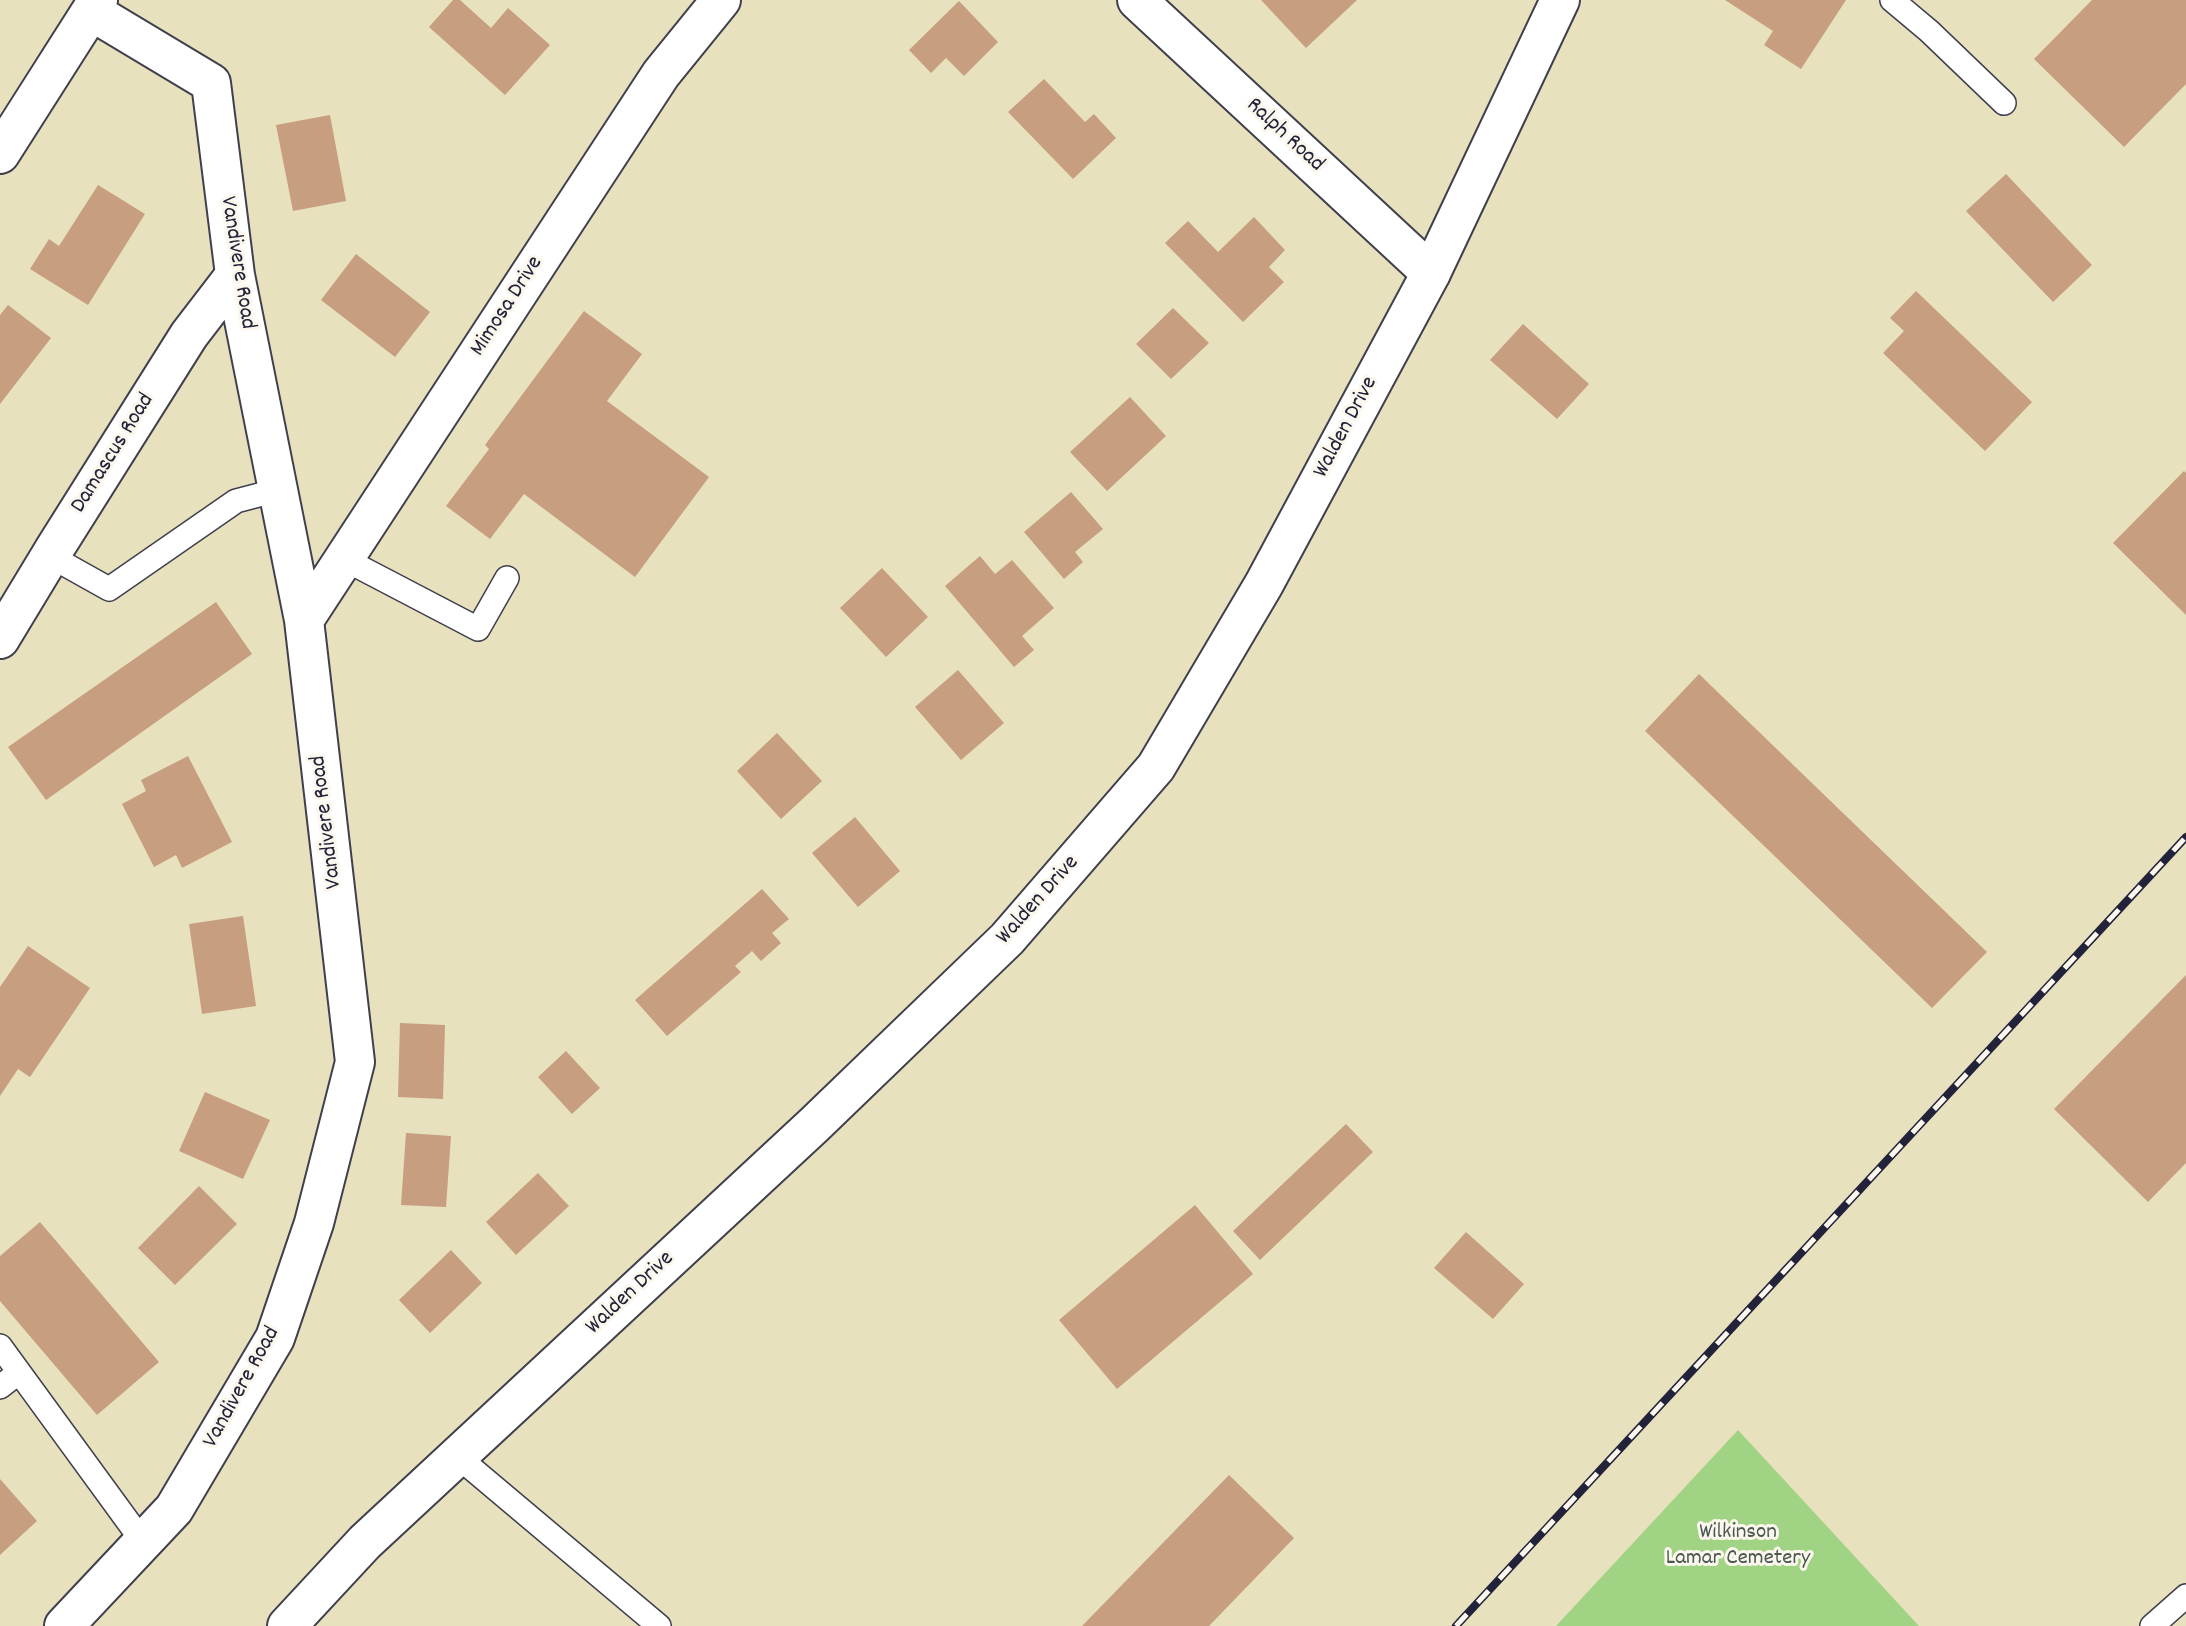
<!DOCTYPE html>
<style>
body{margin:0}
canvas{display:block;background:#e7e1bd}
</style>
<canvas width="2186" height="1626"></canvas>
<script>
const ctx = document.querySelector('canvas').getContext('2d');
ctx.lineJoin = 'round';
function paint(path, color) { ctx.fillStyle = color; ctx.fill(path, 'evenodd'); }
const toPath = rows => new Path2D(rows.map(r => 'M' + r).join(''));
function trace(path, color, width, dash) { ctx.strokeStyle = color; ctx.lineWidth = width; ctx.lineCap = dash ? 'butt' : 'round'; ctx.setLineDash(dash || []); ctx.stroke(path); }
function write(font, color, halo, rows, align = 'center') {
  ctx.font = font + ' Dekko,sans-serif'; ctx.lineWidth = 6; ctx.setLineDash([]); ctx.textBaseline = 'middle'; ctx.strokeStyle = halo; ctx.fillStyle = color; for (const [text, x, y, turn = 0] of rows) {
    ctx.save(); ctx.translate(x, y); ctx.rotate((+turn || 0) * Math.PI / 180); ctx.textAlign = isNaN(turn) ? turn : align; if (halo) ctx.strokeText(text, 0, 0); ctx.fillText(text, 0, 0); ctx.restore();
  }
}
const green = toPath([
 [1738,1430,1919,1626,1556,1626]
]);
const building = toPath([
 [453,0,460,0,491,28,508,8,550,45,505,95,429,27],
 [1261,0,1357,0,1306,48],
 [1725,0,1846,0,1801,69,1764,45,1773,31],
 [2092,0,2186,0,2186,84,2124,147,2034,59],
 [959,1,998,42,964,76,946,58,931,73,909,50],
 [1044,79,1085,122,1094,114,1116,138,1073,179,1008,112],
 [330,115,346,201,293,211,276,125],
 [2006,174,2092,265,2053,302,1966,211],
 [98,185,145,214,88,305,30,269,49,239,59,246],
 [1254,217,1285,250,1269,267,1284,282,1243,322,1165,243,1188,221,1218,252],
 [356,254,430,312,395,357,321,300],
 [1916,291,2032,402,1985,451,1883,353,1904,331,1890,318],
 [8,305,51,338,0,404,0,315],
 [1173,308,1209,343,1171,379,1136,344],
 [584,311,642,354,607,401,709,477,635,577,524,494,490,539,446,506,489,449,485,445],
 [1523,324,1589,384,1557,419,1490,360],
 [1130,397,1166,436,1107,491,1070,452],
 [2184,471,2186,473,2186,615,2113,543],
 [1071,492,1103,529,1075,552,1083,562,1064,579,1024,532],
 [980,556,995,574,1012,560,1054,608,1022,636,1034,650,1014,667,945,586],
 [882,568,928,617,886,657,840,608],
 [216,602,252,654,46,800,8,747],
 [958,670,1004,723,961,760,915,707],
 [1699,674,1987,952,1932,1008,1645,731],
 [777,733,822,781,781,819,737,771],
 [188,756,232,842,182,868,176,855,154,867,122,804,146,791,141,780],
 [855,817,900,871,858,907,812,853],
 [762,889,789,919,772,933,781,943,761,961,752,951,735,966,741,972,667,1036,635,1000],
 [243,916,256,1006,202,1014,189,924],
 [28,946,90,988,30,1077,18,1069,0,1096,0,987],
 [2186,975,2186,1163,2148,1202,2054,1109],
 [400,1023,445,1025,443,1099,398,1097],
 [566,1051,600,1088,572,1114,538,1077],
 [205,1092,270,1120,243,1179,179,1151],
 [1346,1124,1373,1152,1260,1260,1233,1231],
 [406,1133,451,1136,446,1207,401,1205],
 [538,1173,569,1206,516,1255,486,1222],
 [199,1186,237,1224,175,1285,138,1248],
 [1195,1205,1253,1274,1117,1389,1059,1320],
 [40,1222,159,1362,97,1415,0,1301,0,1256],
 [1466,1232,1524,1284,1493,1319,1434,1268],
 [451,1250,482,1283,430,1333,399,1300],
 [1229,1475,1294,1538,1209,1626,1082,1626],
 [0,1479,37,1521,0,1555]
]);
const lane = toPath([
 [1892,0,1929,31,2004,103],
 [50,556,109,589,236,501,278,490],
 [344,559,478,629,507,578],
 [0,1346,143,1542],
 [0,1387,18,1373],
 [457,1456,659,1626],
 [2152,1626,2186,1596]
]);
const street = toPath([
 [1137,0,1431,273],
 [0,154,98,0],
 [304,620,661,74,721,0],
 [0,639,55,548,189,335,235,275],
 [64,1626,174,1509,275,1338,314,1223,355,1062,304,620,235,275,211,83,91,11]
]);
const secondary = toPath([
 [287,1626,365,1542,814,1125,1007,939,1156,767,1264,584,1431,273,1560,0]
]);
const rail = toPath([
 [1456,1626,2186,837]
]);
const streetNames = [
 ["Ralph Road",1284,136,43],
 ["Vandivere Road",236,263,81],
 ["Mimosa Drive",508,307,-57],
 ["Walden Drive",1347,428,-62],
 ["Damascus Road",114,454,-58],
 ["Vandivere Road",328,822,-97],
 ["Walden Drive",1039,901,-48],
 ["Walden Drive",631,1294,-43],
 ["Vandivere Road",243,1388,-61]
];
const parkNames = [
 ["Wilkinson",1738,1534],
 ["Lamar Cemetery",1738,1560]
];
paint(green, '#a0d384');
paint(building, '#c79e7f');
trace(lane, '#403f4e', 26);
trace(street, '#403f4e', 42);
trace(secondary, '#403f4e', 42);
trace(lane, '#fff', 23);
trace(street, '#fff', 38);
trace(secondary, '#fff', 38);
trace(rail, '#22223b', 8);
trace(rail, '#fbf7ec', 5, [16]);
write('23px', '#22223b', '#fbf7ec', streetNames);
write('23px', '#485751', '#fbf7ec', parkNames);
</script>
